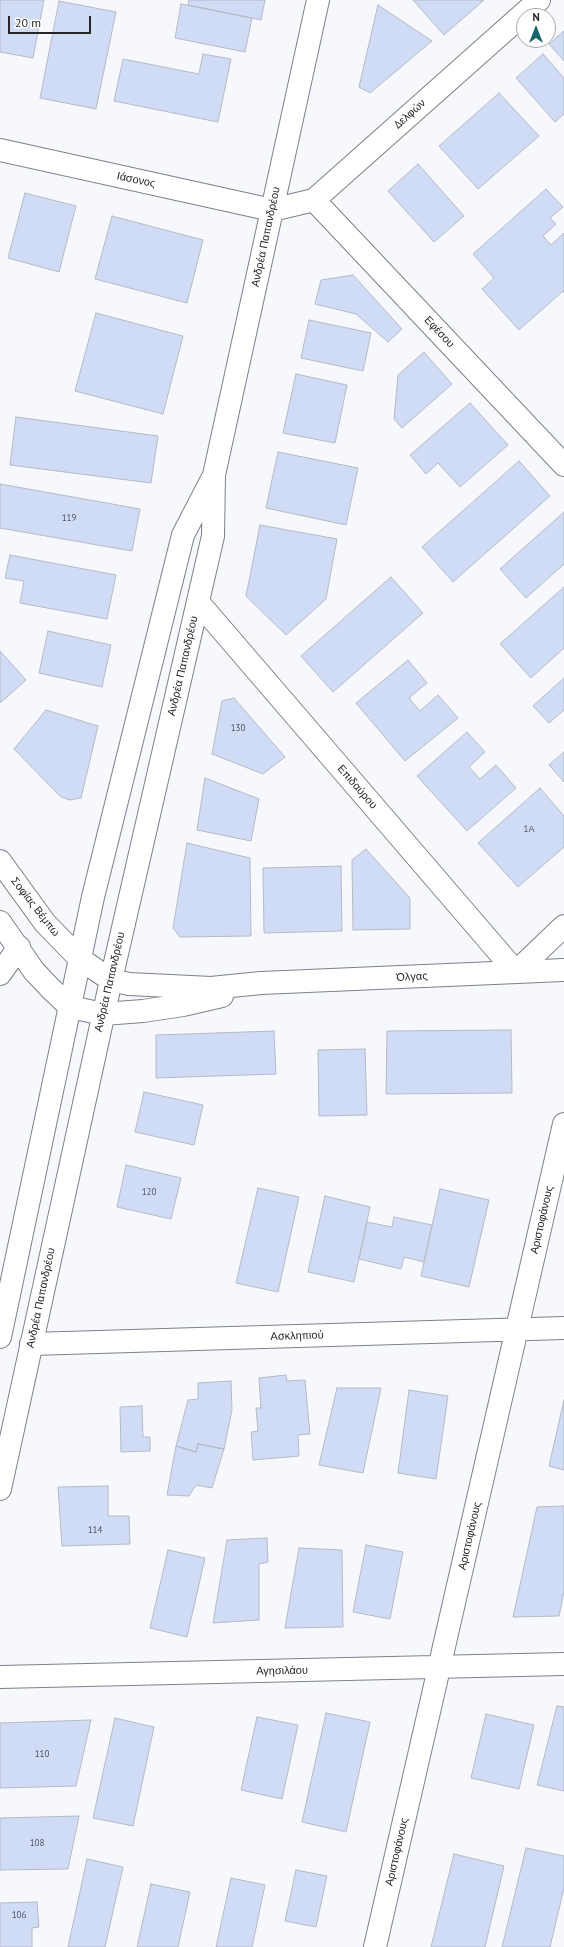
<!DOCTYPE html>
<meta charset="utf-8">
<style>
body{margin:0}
#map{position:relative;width:564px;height:1947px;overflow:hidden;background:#f6f8fe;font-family:"PT Sans",sans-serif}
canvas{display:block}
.north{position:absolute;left:516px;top:8px;width:40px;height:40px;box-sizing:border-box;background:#fff;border:1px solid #a7a8a9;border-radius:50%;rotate:0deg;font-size:11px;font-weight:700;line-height:16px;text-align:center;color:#242629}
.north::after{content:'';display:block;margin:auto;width:14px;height:18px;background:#17656b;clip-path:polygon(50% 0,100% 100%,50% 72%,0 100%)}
.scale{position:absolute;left:8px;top:16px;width:83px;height:18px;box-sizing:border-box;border:2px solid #242629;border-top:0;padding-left:5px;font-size:12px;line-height:14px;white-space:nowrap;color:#242629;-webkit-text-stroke:3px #fff;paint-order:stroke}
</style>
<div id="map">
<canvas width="564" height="1947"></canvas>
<div class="north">N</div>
<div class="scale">20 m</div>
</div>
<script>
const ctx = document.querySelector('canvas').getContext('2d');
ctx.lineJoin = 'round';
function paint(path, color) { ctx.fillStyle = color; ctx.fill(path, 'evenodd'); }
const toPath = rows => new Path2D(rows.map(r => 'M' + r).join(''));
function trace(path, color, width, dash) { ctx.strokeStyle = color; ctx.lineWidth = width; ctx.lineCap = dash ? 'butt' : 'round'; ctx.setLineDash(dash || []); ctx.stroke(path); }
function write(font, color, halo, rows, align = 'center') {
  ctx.font = font + ' "PT Sans",sans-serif'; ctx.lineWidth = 3.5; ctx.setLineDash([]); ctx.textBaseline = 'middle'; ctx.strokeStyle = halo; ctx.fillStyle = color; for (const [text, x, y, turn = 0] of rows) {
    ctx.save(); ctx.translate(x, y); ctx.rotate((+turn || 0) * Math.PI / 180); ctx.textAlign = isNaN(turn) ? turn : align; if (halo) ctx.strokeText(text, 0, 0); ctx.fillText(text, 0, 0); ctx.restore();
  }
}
const building = toPath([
 [0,0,44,0,33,58,0,52,0,0],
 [189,0,265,0,261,20,188,5,189,0],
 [413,0,484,0,444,35,413,0],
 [59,1,116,12,96,109,40,98,59,1],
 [181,4,252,18,245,52,175,38,181,4],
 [378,5,432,41,370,93,359,87,378,5],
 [564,31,564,61,549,44,564,31],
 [203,54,231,59,218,122,114,101,123,59,199,74,203,54],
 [543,54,564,78,564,114,555,122,516,78,543,54],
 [499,93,539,136,478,189,439,146,499,93],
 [418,164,464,216,434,242,388,191,418,164],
 [546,189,563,207,550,218,556,224,543,236,551,245,564,233,564,293,563,291,519,330,482,289,494,278,473,254,546,189],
 [25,193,76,206,59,272,8,258,25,193],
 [112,216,203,240,187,303,95,279,112,216],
 [353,275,402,329,388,342,356,314,315,304,321,280,353,275],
 [96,313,183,336,163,414,75,391,96,313],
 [309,320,371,333,363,371,301,358,309,320],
 [424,352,452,384,402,428,394,419,398,375,424,352],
 [296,374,347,385,335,443,283,433,296,374],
 [470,403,508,445,460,487,438,463,426,474,410,455,470,403],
 [16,417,158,436,151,483,10,465,16,417],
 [278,452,358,468,346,525,266,508,278,452],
 [519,461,550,496,453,582,422,547,519,461],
 [0,484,140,509,132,551,0,528,0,484],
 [564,512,564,564,526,598,500,569,564,512],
 [260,525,337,539,326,599,286,635,246,596,260,525],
 [10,555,116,575,107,619,20,603,24,581,5,578,10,555],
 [391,577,423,613,333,692,301,656,391,577],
 [564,587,564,648,531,678,500,644,564,587],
 [48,631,111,645,102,687,39,673,48,631],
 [0,651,26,680,0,703,0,651],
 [408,660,427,683,409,698,420,711,438,695,458,718,405,761,356,703,408,660],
 [564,678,564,710,549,723,533,706,564,678],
 [234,698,285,757,263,774,212,754,222,701,234,698],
 [46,710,98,726,81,798,70,800,61,797,14,749,46,710],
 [467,732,485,752,469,767,480,779,496,765,516,788,467,831,417,776,467,732],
 [564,752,564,782,549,765,564,752],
 [205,778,259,799,251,841,197,830,205,778],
 [540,788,564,816,564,847,518,887,478,843,540,788],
 [187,843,250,858,251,936,180,937,173,928,187,843],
 [366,849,410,898,410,929,353,930,352,860,366,849],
 [341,866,342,931,264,933,263,868,341,866],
 [511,1030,512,1093,386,1094,387,1031,511,1030],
 [274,1031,276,1074,156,1078,156,1035,274,1031],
 [365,1049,367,1115,319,1116,318,1050,365,1049],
 [144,1092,203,1105,194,1145,135,1132,144,1092],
 [126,1165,181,1178,171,1219,117,1207,126,1165],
 [258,1188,299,1197,278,1292,236,1283,258,1188],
 [440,1189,489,1200,469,1287,421,1276,440,1189],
 [325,1196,370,1207,354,1282,308,1272,325,1196],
 [394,1217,432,1225,424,1262,404,1257,401,1269,359,1259,367,1222,392,1227,394,1217],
 [286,1375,287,1381,305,1380,310,1434,298,1435,299,1456,253,1460,251,1432,258,1431,256,1408,261,1408,259,1378,286,1375],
 [231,1381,232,1410,224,1449,198,1444,196,1452,176,1446,188,1400,198,1399,198,1383,231,1381],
 [337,1388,381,1388,363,1473,319,1465,337,1388],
 [409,1390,448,1396,436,1479,398,1473,409,1390],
 [564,1400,564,1470,549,1466,564,1400],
 [142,1406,143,1437,150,1437,150,1451,121,1452,120,1407,142,1406],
 [198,1444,224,1449,212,1488,196,1485,189,1496,167,1495,176,1446,196,1452,198,1444],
 [108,1486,108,1516,129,1516,130,1544,62,1546,58,1487,108,1486],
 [564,1506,564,1591,559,1616,513,1617,537,1507,564,1506],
 [267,1538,268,1562,259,1564,259,1620,213,1623,227,1540,267,1538],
 [366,1545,403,1552,390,1619,353,1612,366,1545],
 [299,1548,342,1550,343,1627,285,1628,299,1548],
 [168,1550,205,1558,187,1637,150,1628,168,1550],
 [557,1706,564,1707,564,1791,537,1785,557,1706],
 [326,1713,370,1722,346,1832,302,1822,326,1713],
 [486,1714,534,1725,519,1789,471,1778,486,1714],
 [257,1717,298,1725,282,1799,241,1790,257,1717],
 [115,1718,154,1727,133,1826,93,1818,115,1718],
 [91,1720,76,1786,0,1788,0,1723,91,1720],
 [79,1816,68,1869,0,1870,0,1818,79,1816],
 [526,1848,564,1856,564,1888,550,1947,502,1947,526,1848],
 [454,1854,504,1866,485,1947,431,1947,454,1854],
 [87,1859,123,1867,105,1947,68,1947,87,1859],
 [296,1870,327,1876,316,1927,285,1921,296,1870],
 [231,1878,265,1885,252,1947,216,1947,231,1878],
 [151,1884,190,1892,178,1947,137,1947,151,1884],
 [37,1902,39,1927,32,1928,32,1947,0,1947,0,1903,37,1902]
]);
const minor = toPath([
 [0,150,272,210,314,200,539,0],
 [314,200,564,465],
 [198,602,516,972,564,926],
 [0,974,19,947],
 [31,1344,564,1328],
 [0,1677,564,1664],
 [375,1947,564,1124]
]);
const major = toPath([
 [0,861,45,923,80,959,111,980,129,984,211,988,261,983,564,970],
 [0,922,34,971,51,989,70,1007,103,1014,143,1011,183,1005,222,996],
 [0,1337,93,897,183,535,212,479],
 [0,1489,111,980,213,536,214,475,318,0]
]);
const numberNames = [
 ["119",69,518],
 ["130",238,728],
 ["1Α",529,829],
 ["120",149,1192],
 ["114",95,1530],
 ["110",42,1754],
 ["108",37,1843],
 ["106",19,1915]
];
const streetNames = [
 ["Δελφών",410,114,-42],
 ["Ιάσονος",136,180,12],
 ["Ανδρέα Παπανδρέου",266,237,-78],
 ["Εφέσου",439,332,47],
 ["Ανδρέα Παπανδρέου",183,666,-77],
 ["Επιδαύρου",357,787,49],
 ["Σοφίας Βέμπω",35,907,52],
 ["Όλγας",412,977,-3],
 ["Ανδρέα Παπανδρέου",110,982,-77],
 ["Αριστοφάνους",542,1220,-77],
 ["Ανδρέα Παπανδρέου",41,1298,-78],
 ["Ασκληπιού",297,1336,-2],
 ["Αριστοφάνους",470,1536,-77],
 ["Αγησιλάου",282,1671,-1],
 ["Αριστοφάνους",397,1852,-77]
];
paint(building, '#d0dbf5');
trace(building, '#b6bac3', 1);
trace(minor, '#7d8189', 24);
trace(major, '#7d8189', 24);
trace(minor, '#fff', 22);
trace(major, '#fff', 22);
write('9px', '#4f535c', null, numberNames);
write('11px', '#242629', '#fff', streetNames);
</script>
